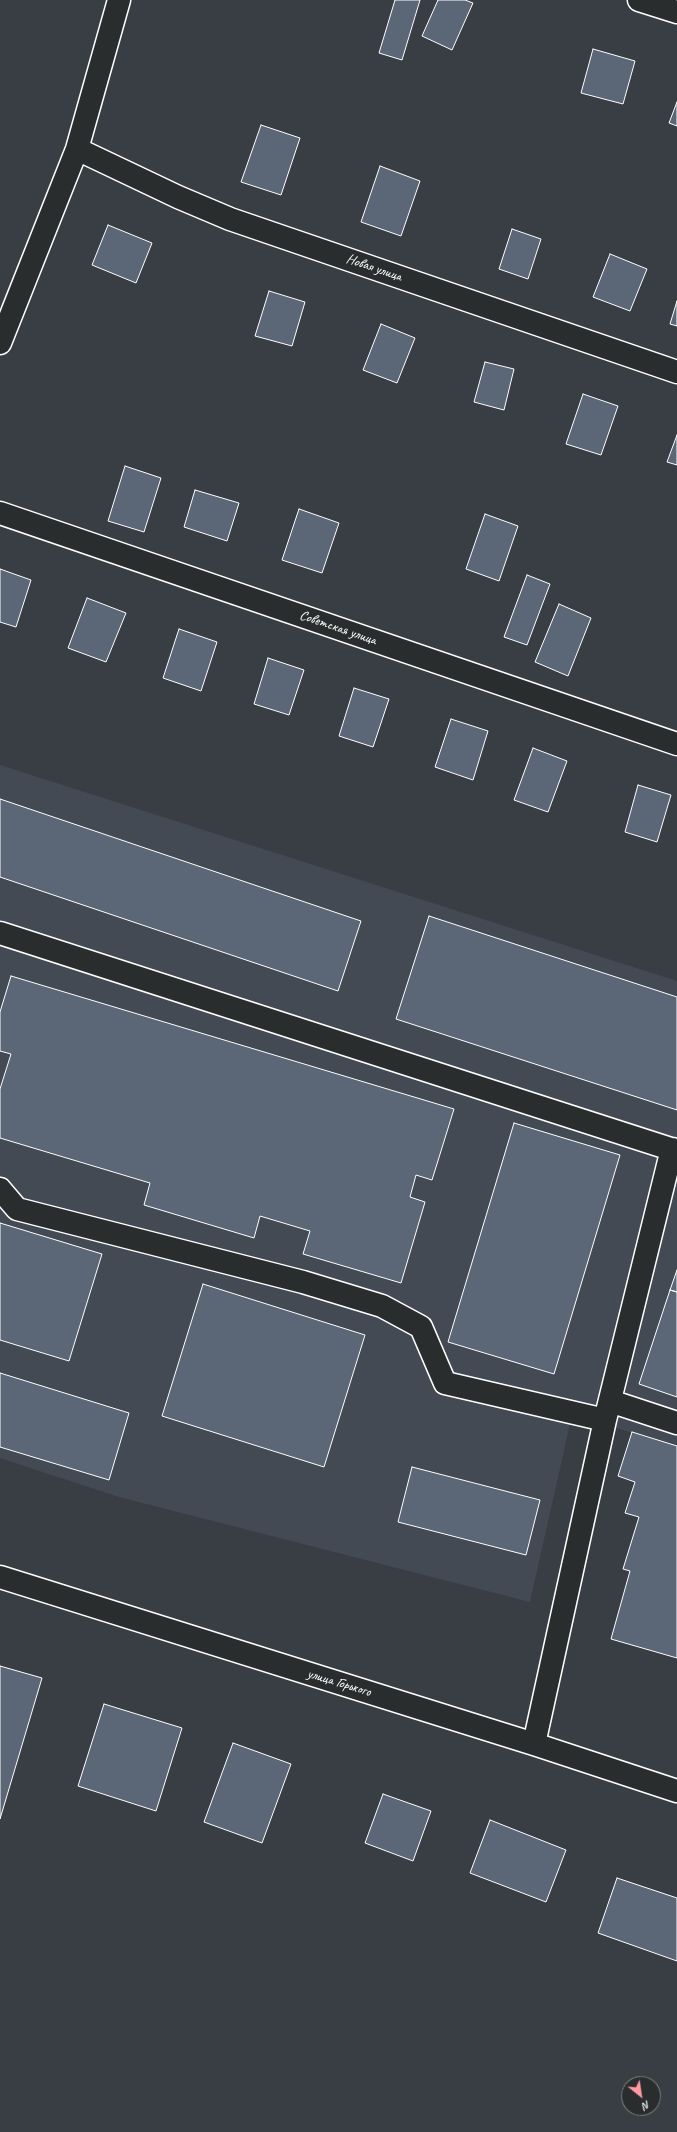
<!DOCTYPE html>
<meta charset="utf-8">
<style>
body{margin:0}
#map{position:relative;width:677px;height:2132px;overflow:hidden;background:#393e44;font-family:Caveat,sans-serif}
canvas{display:block}
.north{position:absolute;left:621px;top:2076px;width:40px;height:40px;box-sizing:border-box;background:#2a2d2e;border:1px solid #7f8182;border-radius:50%;rotate:150deg;font-size:11px;font-weight:700;line-height:16px;text-align:center;color:#fff}
.north::after{content:'';display:block;margin:auto;width:14px;height:18px;background:#ff9aa2;clip-path:polygon(50% 0,100% 100%,50% 72%,0 100%)}
</style>
<div id="map">
<canvas width="677" height="2132"></canvas>
<div class="north">N</div>
</div>
<script>
const ctx = document.querySelector('canvas').getContext('2d');
ctx.lineJoin = 'round';
function paint(path, color) { ctx.fillStyle = color; ctx.fill(path, 'evenodd'); }
const toPath = rows => new Path2D(rows.map(r => 'M' + r).join(''));
function trace(path, color, width, dash) { ctx.strokeStyle = color; ctx.lineWidth = width; ctx.lineCap = dash ? 'butt' : 'round'; ctx.setLineDash(dash || []); ctx.stroke(path); }
function write(font, color, halo, rows, align = 'center') {
  ctx.font = font + ' Caveat,sans-serif'; ctx.lineWidth = 4; ctx.setLineDash([]); ctx.textBaseline = 'middle'; ctx.strokeStyle = halo; ctx.fillStyle = color; for (const [text, x, y, turn = 0] of rows) {
    ctx.save(); ctx.translate(x, y); ctx.rotate((+turn || 0) * Math.PI / 180); ctx.textAlign = isNaN(turn) ? turn : align; if (halo) ctx.strokeText(text, 0, 0); ctx.fillText(text, 0, 0); ctx.restore();
  }
}
const built = toPath([
 [0,765,677,981,677,1446,572,1415,530,1602,119,1497,0,1458]
]);
const building = toPath([
 [395,0,420,0,402,60,379,53,395,0],
 [438,0,465,0,473,3,452,50,422,36,438,0],
 [593,49,635,61,623,104,581,93,593,49],
 [677,102,677,126,669,123,677,102],
 [261,125,300,138,281,195,241,182,261,125],
 [380,166,420,181,401,236,361,222,380,166],
 [108,225,152,243,136,283,92,265,108,225],
 [512,229,541,239,528,279,499,269,512,229],
 [610,254,647,269,630,311,593,297,610,254],
 [269,291,305,302,292,346,255,336,269,291],
 [677,301,677,326,670,324,677,301],
 [381,324,415,338,397,383,363,370,381,324],
 [485,362,514,369,504,410,474,402,485,362],
 [583,394,618,406,601,455,566,444,583,394],
 [677,435,677,465,667,462,677,435],
 [125,466,161,478,144,532,108,521,125,466],
 [195,490,239,503,227,541,184,527,195,490],
 [299,509,339,523,322,573,282,560,299,509],
 [485,514,518,526,499,581,466,569,485,514],
 [0,569,31,580,16,627,0,622,0,569],
 [527,575,550,584,527,645,504,637,527,575],
 [87,598,126,613,106,662,68,648,87,598],
 [559,604,591,618,568,676,535,662,559,604],
 [179,629,217,642,201,691,163,678,179,629],
 [268,658,304,670,289,715,254,704,268,658],
 [354,688,389,699,373,747,339,736,354,688],
 [451,719,488,731,473,780,435,767,451,719],
 [533,748,567,761,548,812,514,800,533,748],
 [638,785,671,795,657,842,625,832,638,785],
 [0,799,361,921,338,991,0,877,0,799],
 [429,916,677,997,677,1110,396,1019,429,916],
 [11,976,454,1109,432,1180,416,1175,410,1197,425,1202,401,1283,303,1254,310,1231,260,1216,254,1238,144,1205,150,1183,0,1138,0,1089,11,1054,0,1051,0,1012,11,976],
 [514,1123,620,1155,554,1374,448,1342,514,1123],
 [0,1223,102,1254,69,1361,0,1340,0,1223],
 [677,1270,677,1292,670,1290,677,1270],
 [203,1284,365,1335,324,1467,162,1416,203,1284],
 [670,1290,677,1292,677,1397,639,1384,670,1290],
 [0,1373,129,1413,109,1480,0,1447,0,1373],
 [632,1432,677,1446,677,1658,611,1639,630,1571,623,1569,639,1517,625,1513,635,1482,618,1476,632,1432],
 [412,1467,540,1500,526,1555,398,1522,412,1467],
 [0,1666,42,1678,0,1819,0,1666],
 [104,1704,182,1728,156,1811,78,1786,104,1704],
 [233,1743,291,1764,262,1843,204,1822,233,1743],
 [383,1794,431,1811,413,1861,365,1843,383,1794],
 [490,1820,566,1850,546,1902,470,1873,490,1820],
 [617,1878,677,1898,677,1961,598,1933,617,1878]
]);
const minor = toPath([
 [639,0,677,12],
 [77,149,178,197,230,219,677,372],
 [0,343,77,149,119,0],
 [0,513,677,744],
 [0,933,677,1151],
 [0,1189,17,1209,303,1282,382,1306,421,1327,445,1383,605,1420],
 [610,1401,677,1423],
 [0,1577,534,1744,677,1791],
 [534,1744,605,1420,672,1149]
]);
const streetNames = [
 ["Новая улица",374,268,19],
 ["Советская улица",338,628,19],
 ["улица Горького",339,1683,17]
];
paint(built, '#434a53');
paint(building, '#5b6677');
trace(building, '#fff', 1);
trace(minor, '#fff', 25);
trace(minor, '#2a2d2e', 22);
write('14px', '#fff', '#2a2d2e', streetNames);
</script>
